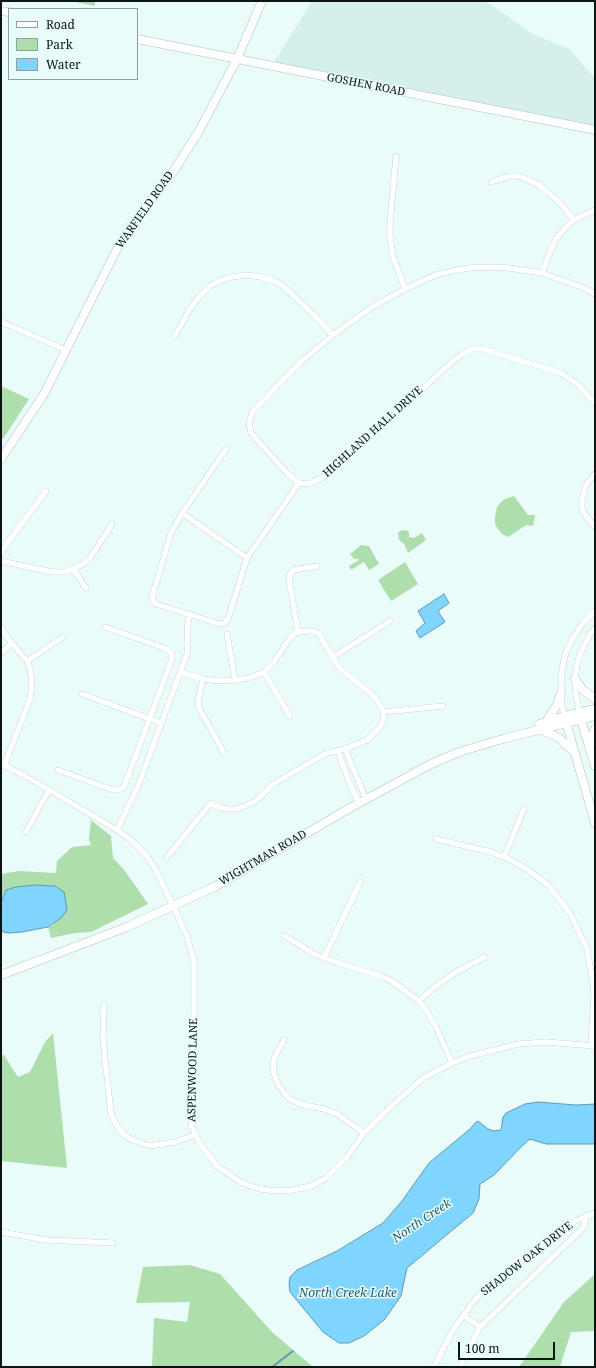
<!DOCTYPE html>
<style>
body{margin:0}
#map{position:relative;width:596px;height:1368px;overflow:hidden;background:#eafcf9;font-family:"Noto Serif",serif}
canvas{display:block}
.frame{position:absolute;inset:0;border:2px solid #0d1312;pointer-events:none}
.legend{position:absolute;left:8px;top:8px;width:130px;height:72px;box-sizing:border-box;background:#eafcf9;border:1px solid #929f9d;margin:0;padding:5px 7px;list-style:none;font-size:12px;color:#0d1312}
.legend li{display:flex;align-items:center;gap:8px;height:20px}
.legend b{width:20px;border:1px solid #929f9d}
.scale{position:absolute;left:458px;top:1342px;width:97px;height:18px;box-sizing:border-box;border:2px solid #0d1312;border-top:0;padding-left:5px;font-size:12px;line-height:14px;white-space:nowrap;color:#0d1312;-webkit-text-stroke:3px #eafcf9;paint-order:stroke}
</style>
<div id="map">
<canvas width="596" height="1368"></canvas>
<div class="frame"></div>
<ul class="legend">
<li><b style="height:5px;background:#fff"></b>Road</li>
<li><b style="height:11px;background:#afdead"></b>Park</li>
<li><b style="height:11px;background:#7fd5fd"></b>Water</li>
</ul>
<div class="scale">100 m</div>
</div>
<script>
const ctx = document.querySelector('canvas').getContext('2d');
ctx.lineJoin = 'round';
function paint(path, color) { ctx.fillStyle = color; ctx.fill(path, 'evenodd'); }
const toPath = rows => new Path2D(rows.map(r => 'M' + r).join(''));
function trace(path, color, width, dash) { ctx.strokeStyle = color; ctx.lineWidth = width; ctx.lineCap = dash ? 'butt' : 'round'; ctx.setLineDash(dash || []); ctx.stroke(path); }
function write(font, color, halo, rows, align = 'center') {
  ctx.font = font + ' "Noto Serif",serif'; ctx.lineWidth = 3; ctx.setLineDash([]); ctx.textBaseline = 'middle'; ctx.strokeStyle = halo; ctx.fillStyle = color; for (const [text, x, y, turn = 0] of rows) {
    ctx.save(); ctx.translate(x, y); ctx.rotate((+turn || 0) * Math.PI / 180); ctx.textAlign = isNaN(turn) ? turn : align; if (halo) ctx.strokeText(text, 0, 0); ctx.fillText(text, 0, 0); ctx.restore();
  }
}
const built = toPath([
 [312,1,486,1,531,33,569,49,595,78,595,117,593,127,273,64]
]);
const green = toPath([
 [70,1,95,1,95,6],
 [1,386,29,399,3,439,1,438],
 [514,496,528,515,535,515,533,526,526,525,508,537,502,534,498,529,495,524,495,517,497,507,501,502,505,499],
 [406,530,409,532,409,537,414,538,422,533,426,540,408,553,404,544,399,540,398,533,400,531],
 [361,545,369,546,379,564,369,570,364,562,351,570,349,566,359,560,358,559,354,559,350,554],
 [405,562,418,584,391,601,378,580],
 [91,820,111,836,113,858,125,871,148,904,91,932,75,933,51,938,48,927,53,925,55,886,35,885,16,887,6,890,1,903,1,874,19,871,56,873,57,861,72,847,91,845,89,839],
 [53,1033,67,1168,1,1161,1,1055,4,1055,18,1077,30,1072,45,1042],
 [190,1265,220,1274,272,1332,313,1367,152,1367,154,1318,187,1322,190,1302,136,1303,143,1267],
 [595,1274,595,1331,571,1332,560,1367,519,1367,564,1302]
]);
const water = toPath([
 [444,594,449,603,438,611,445,622,420,638,416,631,425,623,418,611,444,594],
 [35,885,55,886,64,892,67,910,61,918,48,927,22,932,10,933,3,932,1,928,1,903,6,890,16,887,35,885],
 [538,1102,576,1105,595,1104,595,1144,546,1144,530,1139,521,1147,494,1175,480,1184,479,1199,473,1213,407,1268,401,1296,384,1320,364,1336,349,1343,339,1343,323,1332,290,1292,289,1285,290,1277,297,1270,337,1251,383,1223,402,1201,429,1163,470,1129,475,1123,478,1121,488,1129,494,1131,501,1130,503,1117,506,1113,525,1104,538,1102]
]);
const stream = toPath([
 [272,1367,293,1351]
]);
const street = toPath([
 [396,156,390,224,390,236,393,257,405,289],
 [491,182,509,176,518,176,526,179,539,185,549,193,562,205,574,220],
 [542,273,550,252,556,239,565,228,574,220,595,210],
 [595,294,584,288,542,273,509,268,490,267,469,268,452,271,436,275,405,289,372,307,333,335,304,359,279,384,253,411,249,423,251,433,288,474,299,483,309,484,323,477,334,469,453,361,463,354,472,349,483,349,561,373,576,383,595,403],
 [1,322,66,350],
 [175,336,191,307,200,296,210,286,220,281,231,277,246,275,261,277,274,281,282,285,314,315,333,335],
 [226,449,183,512,171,533,152,597,153,601,156,604,213,622,220,624,225,623,228,619,247,558,299,483],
 [595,474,586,485,582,500,582,508,585,515,595,527],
 [182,513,247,558],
 [1,554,5,546,46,491],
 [1,561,52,572,63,572,73,569,84,564,90,558,112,524],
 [73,569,86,588],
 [1,627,7,637,27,661,30,668,32,683,30,699,4,766],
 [298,632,289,580,290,574,293,570,317,566],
 [227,634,235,680],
 [1,653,12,643],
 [333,657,390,621],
 [27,661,63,637],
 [264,672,290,716],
 [203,679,198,702,199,708,224,753],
 [82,694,161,723],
 [384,712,443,706],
 [580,716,576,694,575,679,577,665,580,654,590,634,595,628],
 [565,719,562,705,561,688,562,670,566,652,573,638,583,623,595,611],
 [345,749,366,799],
 [338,751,349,782,359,803],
 [1,764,27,777,117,830,131,840,146,855,156,870,187,936,194,962,194,1012,190,1116,192,1127,200,1144,217,1166,242,1183,260,1189,277,1191,293,1190,311,1186,326,1178,347,1157,364,1133,386,1111,423,1078,452,1063,470,1056,518,1044,546,1042,595,1046],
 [58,770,113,790,119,790,124,787,172,659,172,654,167,649,105,627],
 [117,830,138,786,187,654,188,644,187,628,190,614],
 [26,832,49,790],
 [436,839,491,852,511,860,528,870,548,885,570,913,587,949,593,982,594,997,591,1046],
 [167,857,211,803,218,807,228,809,237,809,254,802,261,796,272,785,319,757,327,753,345,749,367,740,380,727,383,721,384,712,375,697,344,672,338,666,322,639,319,634,313,631,307,631,295,633,289,639,274,662,264,672,249,678,235,680,218,681,203,679,180,672],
 [504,857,524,809],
 [285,936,314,954,338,963,381,976,392,981,419,1001,425,1009,436,1027,452,1063],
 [324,958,360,882],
 [419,1001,432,989,456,972,485,957],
 [104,1005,103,1040,111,1114,117,1126,123,1134,132,1140,150,1146,175,1142,195,1135],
 [284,1040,275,1056,273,1064,274,1073,278,1084,284,1093,290,1099,300,1104,324,1109,337,1114,364,1133],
 [1,1232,46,1240,113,1243],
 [463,1315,480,1327],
 [434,1367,451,1333,473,1302,483,1291,561,1229,575,1221,595,1213],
 [460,1367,480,1327,584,1227,586,1216]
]);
const secondary = toPath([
 [1,11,9,12],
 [137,39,595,130],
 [1,459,44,394,119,245,134,222,175,169,199,131,237,59,262,1],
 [575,679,583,690,595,699],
 [581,720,595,766],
 [546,722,557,705,561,693],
 [566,722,595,823],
 [539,724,565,716,595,709],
 [541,730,559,738,573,751],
 [590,746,591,737,595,729],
 [1,975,127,927,216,886,350,808,429,765,459,752,506,738,595,716]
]);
const streetNames = [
 ["GOSHEN ROAD",366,85,11],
 ["WARFIELD ROAD",145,210,-55],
 ["HIGHLAND HALL DRIVE",373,432,-42],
 ["WIGHTMAN ROAD",263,858,-30],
 ["ASPENWOOD LANE",193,1070,-89],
 ["SHADOW OAK DRIVE",527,1259,-38]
];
const waterNames = [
 ["North Creek",422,1221,-34],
 ["North Creek Lake",348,1294]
];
paint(built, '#d5f0ec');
paint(green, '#afdead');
paint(water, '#7fd5fd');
trace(water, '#5d9bb6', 1);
trace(stream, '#5d9bb6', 2);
trace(street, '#b0c1bf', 6);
trace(secondary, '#b0c1bf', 9);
trace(street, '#fff', 5.5);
trace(secondary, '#fff', 8);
write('11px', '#0d1312', '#eafcf9', streetNames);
write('italic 12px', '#1b5d78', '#eafcf9', waterNames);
</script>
